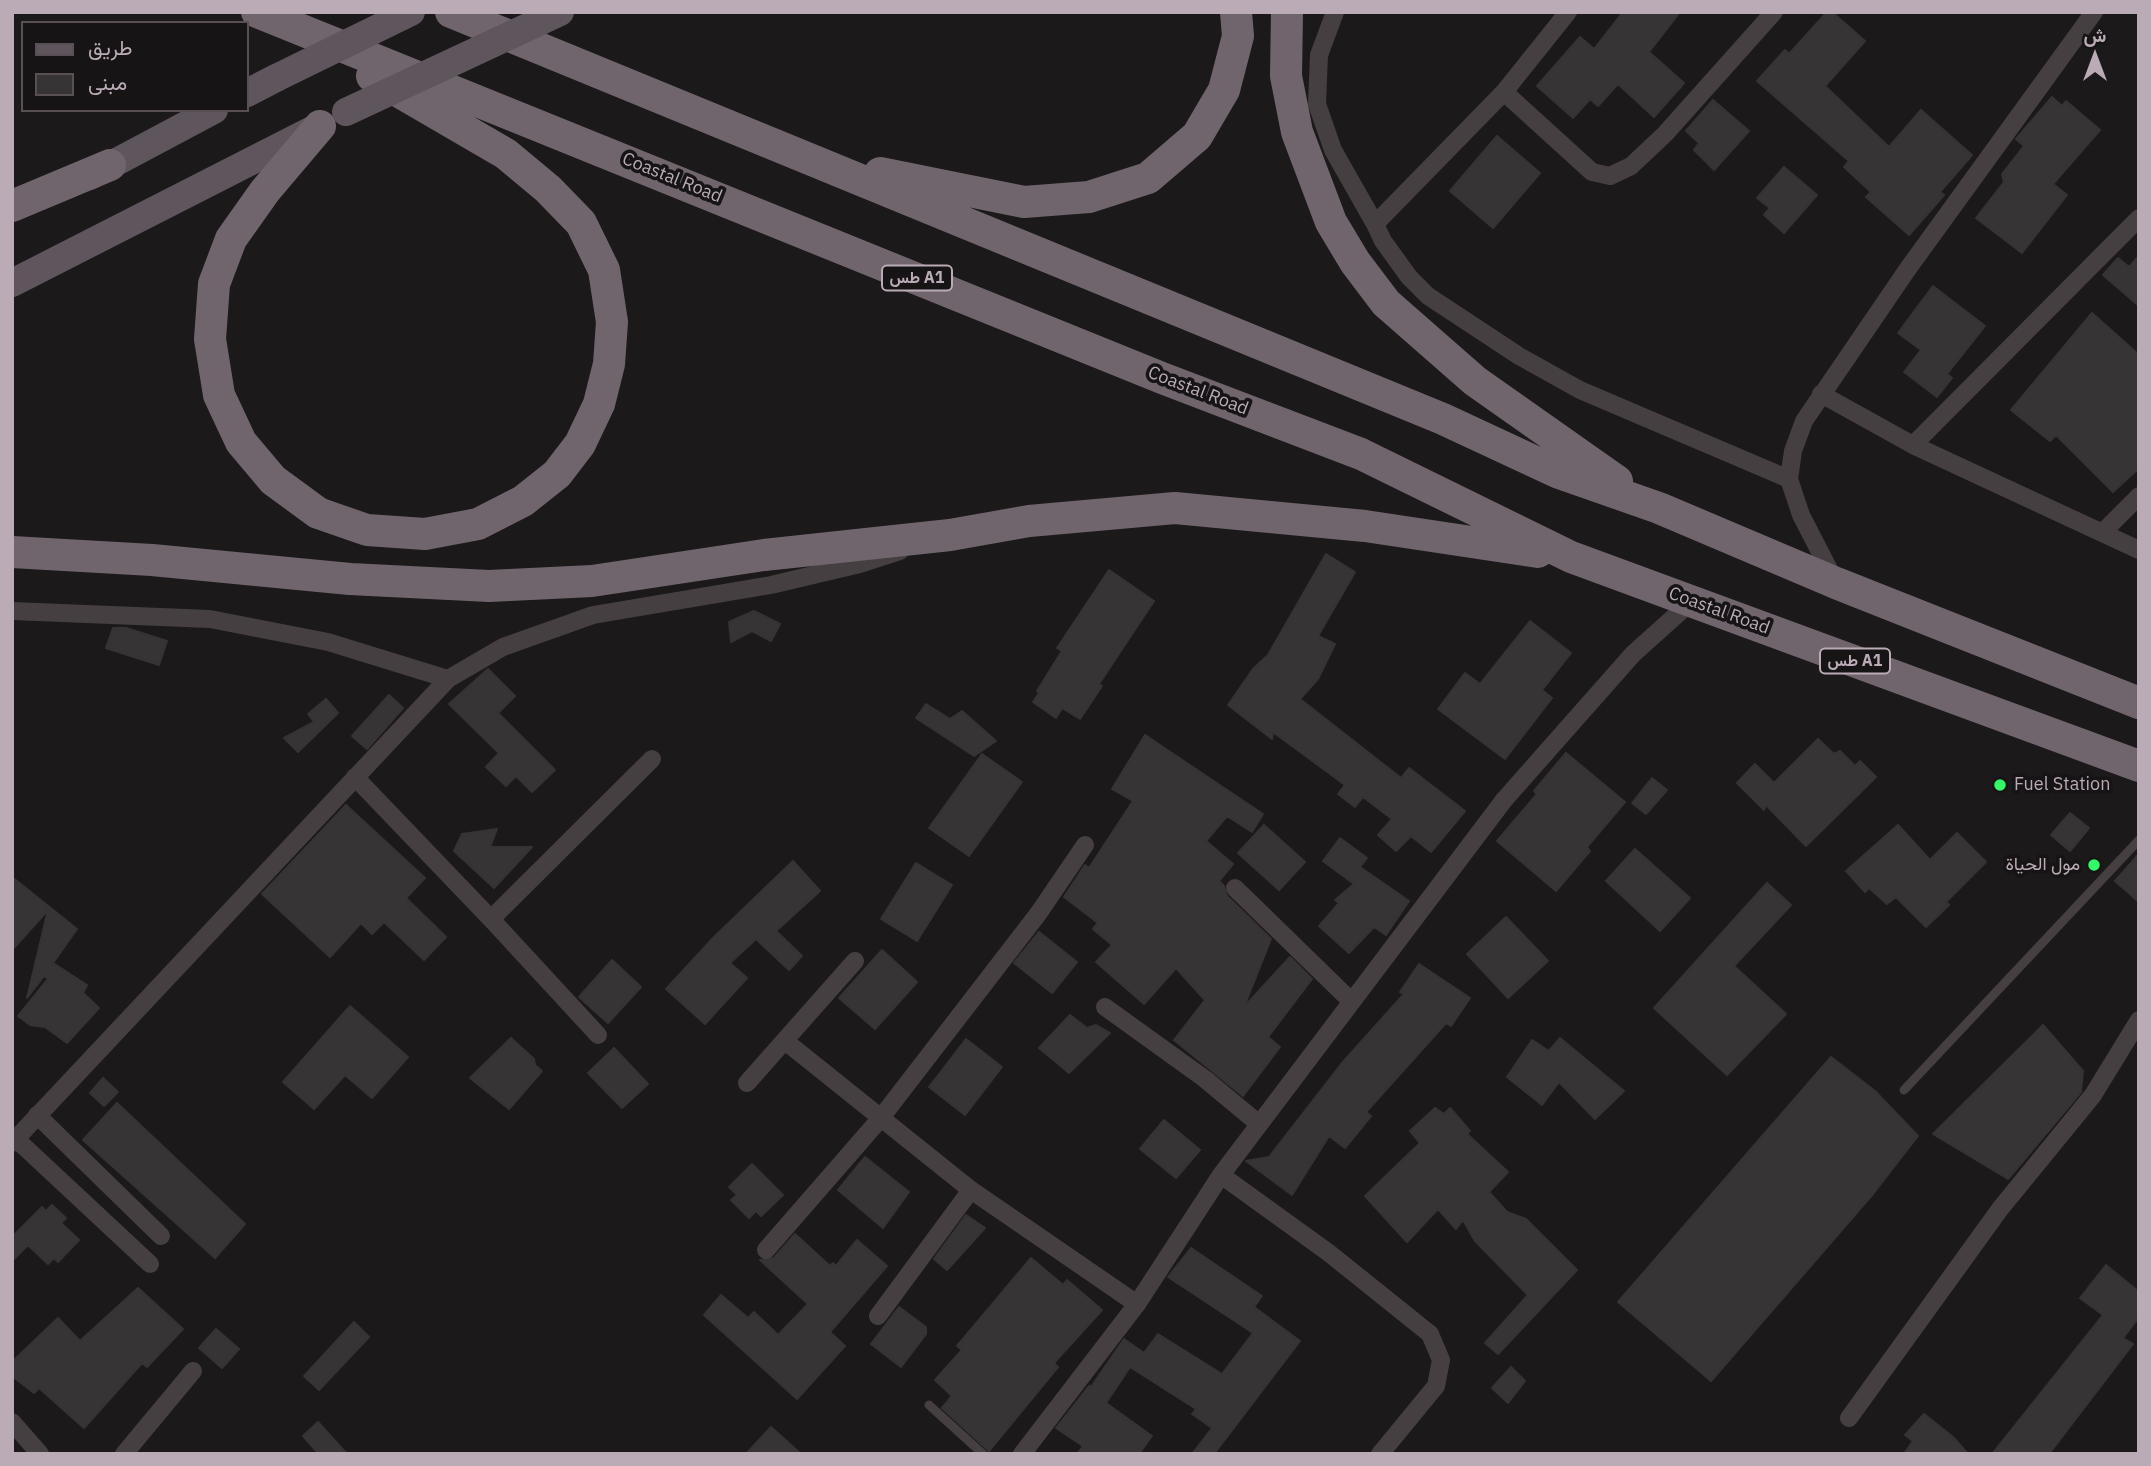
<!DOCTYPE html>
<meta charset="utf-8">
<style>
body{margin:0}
#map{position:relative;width:2151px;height:1466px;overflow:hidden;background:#1b191a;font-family:"IBM Plex Sans",Vazirmatn,sans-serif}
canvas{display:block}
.frame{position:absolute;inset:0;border:14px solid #bbabb6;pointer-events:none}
.legend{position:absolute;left:21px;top:21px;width:228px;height:91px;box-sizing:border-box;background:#161415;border:2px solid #585055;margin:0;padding:9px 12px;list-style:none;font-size:21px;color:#bbabb6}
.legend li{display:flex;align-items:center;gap:14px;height:35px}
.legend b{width:35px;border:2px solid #585055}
.north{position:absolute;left:2060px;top:21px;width:70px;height:70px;-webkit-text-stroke:5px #161415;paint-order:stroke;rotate:0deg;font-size:19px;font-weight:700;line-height:28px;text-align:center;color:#bbabb6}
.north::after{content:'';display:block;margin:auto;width:24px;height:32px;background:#bbabb6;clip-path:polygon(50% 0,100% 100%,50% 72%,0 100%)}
</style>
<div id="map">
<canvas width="2151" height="1466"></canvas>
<div class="frame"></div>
<ul class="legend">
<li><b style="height:9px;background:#5f555c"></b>طريق</li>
<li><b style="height:19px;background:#373435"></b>مبنى</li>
</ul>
<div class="north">ش</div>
</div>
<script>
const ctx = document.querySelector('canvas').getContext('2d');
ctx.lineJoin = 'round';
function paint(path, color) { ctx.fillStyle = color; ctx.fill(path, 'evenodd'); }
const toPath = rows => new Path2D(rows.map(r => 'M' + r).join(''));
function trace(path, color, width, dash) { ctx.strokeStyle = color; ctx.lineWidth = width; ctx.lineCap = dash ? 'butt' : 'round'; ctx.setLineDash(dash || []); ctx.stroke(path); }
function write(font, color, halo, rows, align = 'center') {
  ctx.font = font + ' "IBM Plex Sans",Vazirmatn,sans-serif'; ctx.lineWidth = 7; ctx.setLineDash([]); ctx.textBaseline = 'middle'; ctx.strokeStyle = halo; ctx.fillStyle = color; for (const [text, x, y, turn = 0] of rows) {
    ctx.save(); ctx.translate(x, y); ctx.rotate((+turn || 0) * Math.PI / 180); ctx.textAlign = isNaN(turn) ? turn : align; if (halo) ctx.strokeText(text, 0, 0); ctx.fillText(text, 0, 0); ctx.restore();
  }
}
const building = toPath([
 [1623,12,1680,12,1649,52,1684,83,1654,117,1618,84,1598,106,1590,99,1573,118,1537,86,1580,37,1594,49,1623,12],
 [1827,12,1832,12,1865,41,1825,86,1889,147,1921,110,1972,155,1940,192,1944,195,1909,235,1866,197,1871,192,1844,167,1849,161,1757,81,1785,50,1789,54,1827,12],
 [2052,97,2062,106,2066,101,2100,130,2053,184,2067,195,2022,253,1976,218,2004,182,2002,174,2024,146,2016,139,2052,97],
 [1713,100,1749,131,1714,170,1694,150,1699,143,1686,131,1713,100],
 [1497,136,1540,173,1493,228,1450,191,1497,136],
 [1784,167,1817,195,1784,233,1764,215,1770,208,1757,198,1784,167],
 [2139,256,2139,306,2103,275,2118,258,2129,267,2139,256],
 [1933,286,1985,326,1947,374,1952,378,1937,397,1904,372,1921,350,1898,333,1933,286],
 [2092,313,2139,355,2139,468,2113,492,2056,435,2050,441,2011,410,2092,313],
 [1326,554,1355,572,1318,636,1335,644,1318,679,1300,699,1401,778,1409,768,1465,811,1431,852,1411,836,1396,851,1378,835,1392,819,1363,797,1355,807,1338,794,1345,785,1273,732,1272,739,1228,705,1253,669,1268,655,1326,554],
 [1109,570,1154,601,1099,684,1102,686,1080,719,1062,708,1056,718,1033,702,1039,693,1037,691,1062,651,1057,648,1109,570],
 [754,611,780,624,771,641,752,631,731,642,729,622,754,611],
 [1530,621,1571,653,1542,690,1552,698,1505,759,1438,709,1465,673,1480,684,1530,621],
 [113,628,126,628,167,641,159,665,106,648,113,628],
 [488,669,515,696,498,713,555,770,532,792,516,776,506,786,486,767,499,753,449,704,488,669],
 [389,695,403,708,367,749,352,736,389,695],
 [326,699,338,713,298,752,284,738,314,722,308,714,326,699],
 [926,704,950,719,962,711,996,741,974,756,916,718,926,704],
 [1145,735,1263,814,1252,832,1227,816,1206,841,1233,864,1219,881,1224,886,1227,896,1271,939,1244,1007,1290,957,1312,979,1268,1037,1280,1047,1243,1096,1174,1040,1205,1000,1176,968,1144,1004,1096,962,1112,945,1093,929,1098,923,1064,897,1085,865,1089,868,1133,801,1112,789,1145,735],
 [1818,739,1834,754,1840,751,1855,766,1860,761,1876,777,1806,846,1766,805,1764,810,1737,783,1755,764,1774,783,1818,739],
 [1566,753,1625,802,1587,847,1590,851,1556,891,1497,841,1537,794,1534,791,1566,753],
 [982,754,1022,782,969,856,929,828,982,754],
 [1652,778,1667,790,1646,814,1632,803,1652,778],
 [346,805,425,878,406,898,446,937,424,960,384,922,372,934,361,923,330,957,262,894,346,805],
 [2070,813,2089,828,2070,851,2051,835,2070,813],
 [1264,825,1305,862,1279,890,1238,853,1264,825],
 [1898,825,1930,860,1957,833,1986,862,1946,902,1949,905,1926,927,1896,897,1887,904,1869,888,1865,892,1846,871,1898,825],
 [497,829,490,847,532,847,494,888,454,851,462,834,497,829],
 [1340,838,1367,858,1360,867,1409,901,1386,935,1374,927,1349,953,1319,926,1339,903,1335,900,1354,884,1323,861,1340,838],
 [1635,849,1690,898,1660,931,1606,881,1635,849],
 [2139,854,2139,902,2115,881,2139,854],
 [793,861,820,891,776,931,802,956,789,970,756,939,730,963,747,978,705,1024,666,989,714,937,793,861],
 [916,863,952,885,917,941,881,919,916,863],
 [12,877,77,929,53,963,87,985,83,993,99,1008,67,1043,45,1027,30,1025,18,1016,48,979,44,976,27,998,48,910,12,950,12,877],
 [1767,883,1791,905,1734,966,1786,1014,1727,1075,1654,1008,1767,883],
 [1506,917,1548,961,1508,998,1467,954,1506,917],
 [1039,932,1077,962,1052,993,1014,963,1039,932],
 [882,950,917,982,875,1029,839,998,882,950],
 [612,960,641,987,608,1023,579,997,612,960],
 [1419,964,1470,998,1451,1026,1446,1023,1366,1112,1371,1116,1345,1148,1329,1136,1292,1195,1246,1161,1269,1157,1342,1063,1404,994,1400,992,1419,964],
 [350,1006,408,1057,372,1098,345,1075,314,1109,283,1082,350,1006],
 [1070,1015,1087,1028,1096,1025,1110,1033,1069,1073,1039,1048,1070,1015],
 [2043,1025,2083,1071,2081,1092,2008,1179,1933,1134,2043,1025],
 [511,1038,534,1059,535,1065,542,1071,509,1109,470,1078,511,1038],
 [1560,1038,1624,1091,1595,1119,1559,1082,1542,1105,1507,1077,1532,1040,1549,1051,1560,1038],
 [966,1039,1002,1067,965,1115,929,1087,966,1039],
 [614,1048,648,1084,622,1108,588,1073,614,1048],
 [1831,1057,1875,1091,1918,1136,1873,1194,1711,1381,1618,1302,1831,1057],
 [103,1078,118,1092,104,1106,90,1093,103,1078],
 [117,1103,245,1224,215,1258,83,1140,117,1103],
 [1435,1108,1444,1114,1450,1108,1470,1131,1467,1134,1508,1172,1489,1192,1507,1212,1526,1219,1577,1270,1498,1354,1485,1343,1528,1295,1475,1241,1463,1220,1456,1229,1438,1209,1407,1242,1365,1196,1420,1143,1410,1131,1435,1108],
 [1164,1120,1200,1150,1176,1178,1140,1149,1164,1120],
 [865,1157,909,1192,883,1228,838,1190,865,1157],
 [752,1164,783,1195,761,1216,756,1211,749,1218,731,1200,737,1195,729,1187,752,1164],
 [52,1205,66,1218,61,1223,79,1240,58,1262,54,1258,48,1264,28,1245,12,1261,12,1237,42,1207,46,1211,52,1205],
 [966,1215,985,1228,947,1270,934,1259,966,1215],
 [795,1234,830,1266,833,1263,836,1266,857,1240,887,1266,830,1332,845,1346,797,1399,704,1315,721,1295,748,1318,754,1312,778,1335,808,1304,760,1260,774,1258,795,1234],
 [1191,1248,1262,1296,1254,1307,1300,1341,1214,1454,1192,1454,1212,1428,1192,1414,1196,1409,1130,1367,1106,1403,1152,1436,1139,1454,1077,1454,1083,1446,1056,1428,1089,1386,1091,1387,1124,1339,1144,1353,1158,1334,1222,1374,1253,1333,1168,1277,1191,1248],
 [1031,1258,1063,1285,1067,1280,1102,1310,1054,1363,1058,1367,989,1451,942,1408,952,1396,935,1380,962,1350,957,1346,1031,1258],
 [2106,1265,2139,1292,2139,1317,2123,1338,2133,1344,2049,1454,1992,1454,2103,1315,2080,1298,2106,1265],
 [138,1288,183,1329,147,1367,142,1363,84,1428,39,1388,34,1393,12,1376,12,1362,58,1318,80,1341,138,1288],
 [899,1307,926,1327,926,1334,901,1367,871,1344,899,1307],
 [354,1322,369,1337,319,1390,304,1376,354,1322],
 [216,1329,239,1349,222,1368,199,1348,216,1329],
 [1511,1367,1525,1381,1508,1403,1492,1388,1511,1367],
 [1924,1414,1953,1437,1968,1454,1904,1454,1913,1441,1905,1435,1924,1414],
 [318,1422,347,1454,319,1454,303,1436,318,1422],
 [771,1427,801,1454,746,1454,771,1427]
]);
const lane = toPath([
 [1904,1090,2139,840],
 [929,1405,983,1454]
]);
const street = toPath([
 [1335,12,1319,55,1317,104,1333,150,1375,224],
 [1568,12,1504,92,1375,224,1383,241,1409,277,1428,296,1519,356,1580,390,1789,479],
 [1504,92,1592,172,1610,176,1631,166,1665,134,1774,12],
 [1821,394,1913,445,2139,550],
 [1913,445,2139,218],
 [2102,533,2139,496],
 [1836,583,1801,515,1789,479,1793,451,1804,421,1907,270,2094,12],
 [12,611,210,619,328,642,448,679],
 [355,777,491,919,652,759],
 [1235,888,1351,1001],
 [491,919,598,1035],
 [1105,1007,1205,1079,1259,1124],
 [785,1041,971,1190,1137,1304],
 [747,1083,855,961],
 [37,1115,161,1236],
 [16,1139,150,1264],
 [12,1143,448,679,503,647,593,615,771,585,860,564,900,551],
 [1221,1175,1329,1253,1430,1334,1441,1360,1436,1386,1380,1454],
 [766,1250,880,1119,1038,914,1085,845],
 [878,1316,971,1190],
 [1849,1418,2000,1209,2093,1095,2139,1020],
 [12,1422,40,1454],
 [124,1454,193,1371],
 [1022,1454,1137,1304,1221,1175,1504,800,1633,654,1692,601]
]);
const primary = toPath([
 [247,93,276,78],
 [90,176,214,110],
 [12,283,318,127]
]);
const highway = toPath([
 [257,12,1162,378,1361,454,1571,557,2139,766],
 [451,12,1443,419,1559,473,1659,508,1836,583,2139,703],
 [1287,12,1286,76,1297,132,1331,222,1355,262,1386,303,1475,381,1617,481],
 [320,126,265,191,231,239,214,284,210,339,219,395,241,442,273,480,318,513,367,530,425,534,478,524,523,501,557,474,580,444,599,404,609,364,612,322,604,270,581,223,548,189,506,154,372,76],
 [880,173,1024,202,1089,197,1148,178,1197,136,1224,90,1238,36,1236,12],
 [12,206,110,165],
 [12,552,152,560,350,579,489,586,592,581,764,555,950,535,1029,521,1175,508,1365,526,1538,552]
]);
const primaryBridge = toPath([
 [276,78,411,12],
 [346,112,560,12]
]);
const markers = [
 [2000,785,7,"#33f867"],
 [2094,865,7,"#33f867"]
];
const shields = [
 [917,278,70],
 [1855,661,70]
];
const shieldNames = [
 ["طس A1",917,278],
 ["طس A1",1855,661]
];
const streetNames = [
 ["Coastal Road",672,178,22],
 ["Coastal Road",1198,391,21],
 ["Coastal Road",1719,611,20]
];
const poiNames = [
 ["Fuel Station",2014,785],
 ["مول الحياة",2080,865,"right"]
];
paint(building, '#373435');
trace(building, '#373334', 2);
trace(lane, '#453f42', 9);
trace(street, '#453f42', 18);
trace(primary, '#5f555c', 28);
trace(highway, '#71656d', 32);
trace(primaryBridge, '#5f555c', 28);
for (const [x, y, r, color] of markers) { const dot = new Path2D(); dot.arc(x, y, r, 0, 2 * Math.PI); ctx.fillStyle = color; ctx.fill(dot); trace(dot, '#161415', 2.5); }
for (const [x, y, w] of shields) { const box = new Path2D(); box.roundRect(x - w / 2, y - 12.5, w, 25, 5); ctx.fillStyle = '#161415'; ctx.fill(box); trace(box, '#bbabb6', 2); }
write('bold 16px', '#bbabb6', null, shieldNames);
write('18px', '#bbabb6', '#161415', streetNames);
write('18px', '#bbabb6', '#161415', poiNames, 'left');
</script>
